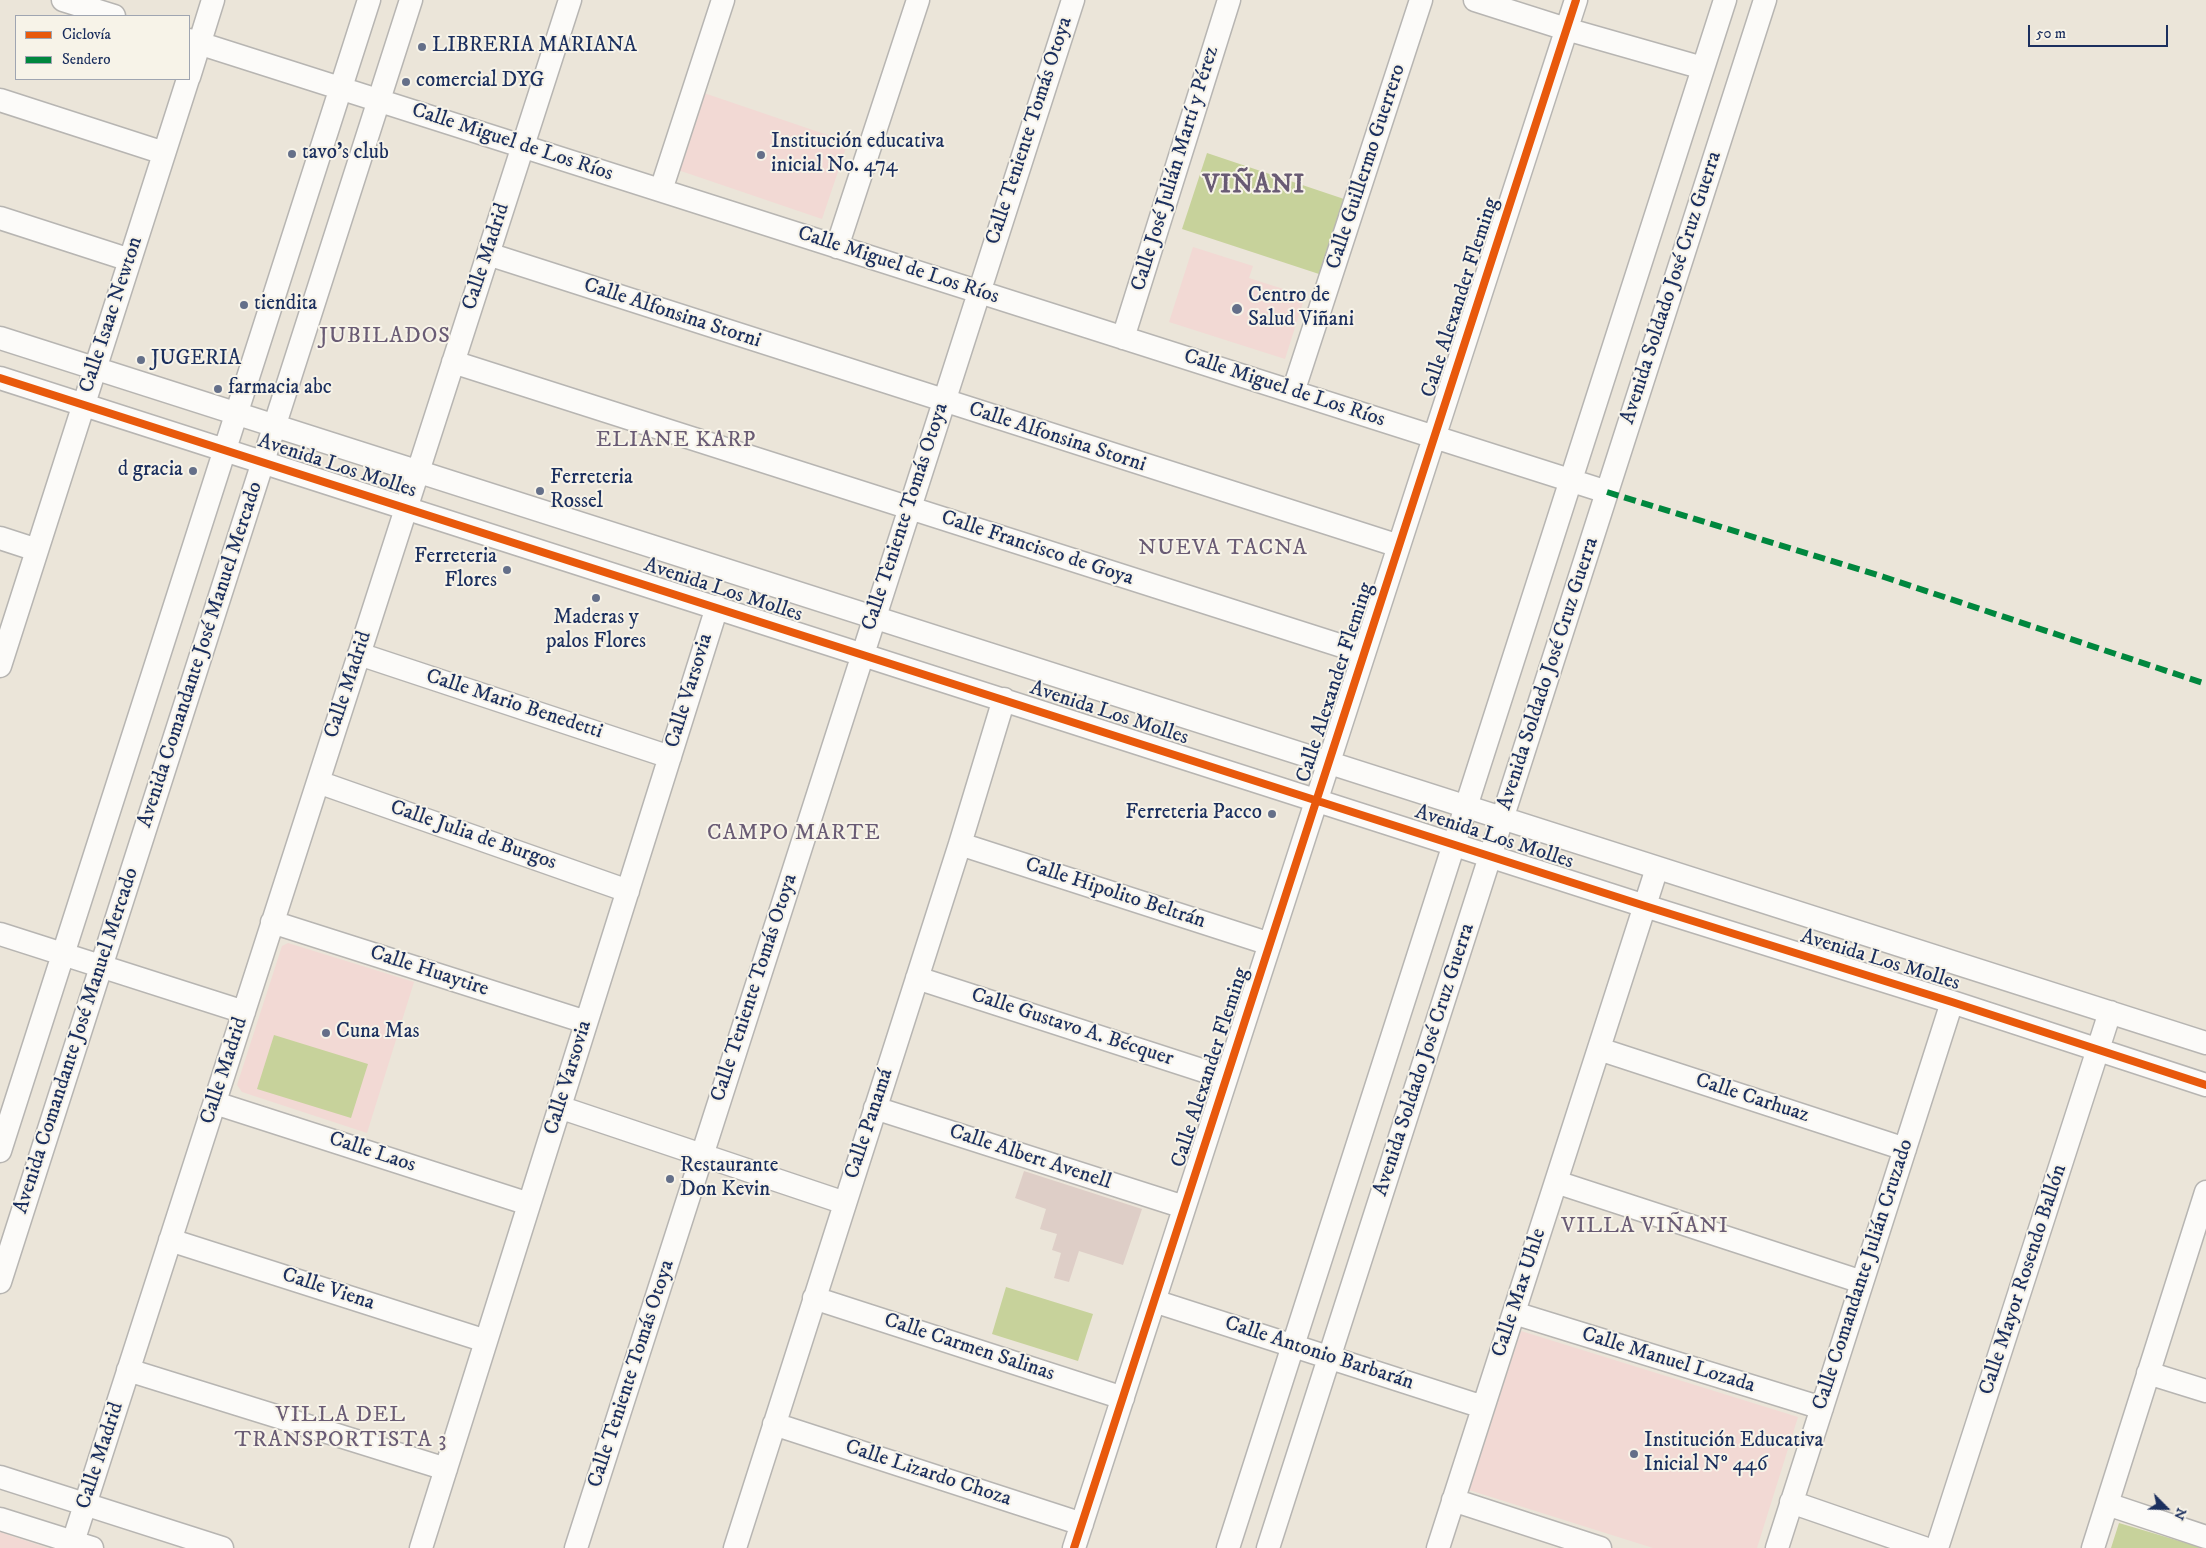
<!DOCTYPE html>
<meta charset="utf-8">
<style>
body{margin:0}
#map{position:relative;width:2206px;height:1548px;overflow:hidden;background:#ebe5d9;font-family:"IM FELL DW Pica",serif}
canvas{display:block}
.legend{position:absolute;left:15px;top:15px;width:175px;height:65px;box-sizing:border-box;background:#f7f3e8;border:1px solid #9fa5b1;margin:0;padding:6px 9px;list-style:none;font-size:15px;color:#1b2f5e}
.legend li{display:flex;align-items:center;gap:10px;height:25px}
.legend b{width:25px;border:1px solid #9fa5b1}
.north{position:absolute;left:2141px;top:1483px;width:50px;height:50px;-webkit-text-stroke:4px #f7f3e8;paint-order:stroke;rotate:113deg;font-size:14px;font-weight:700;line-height:20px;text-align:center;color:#1b2f5e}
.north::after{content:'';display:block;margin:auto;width:18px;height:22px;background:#1b2f5e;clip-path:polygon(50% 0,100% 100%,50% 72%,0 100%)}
.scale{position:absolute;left:2028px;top:25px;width:140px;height:22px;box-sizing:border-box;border:2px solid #1b2f5e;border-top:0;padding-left:6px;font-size:15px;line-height:18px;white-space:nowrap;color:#1b2f5e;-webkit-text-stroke:4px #f7f3e8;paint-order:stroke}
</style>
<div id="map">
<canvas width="2206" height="1548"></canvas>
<ul class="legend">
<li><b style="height:6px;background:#e8590c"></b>Ciclovía</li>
<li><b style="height:6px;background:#00873e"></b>Sendero</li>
</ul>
<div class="north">N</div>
<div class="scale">50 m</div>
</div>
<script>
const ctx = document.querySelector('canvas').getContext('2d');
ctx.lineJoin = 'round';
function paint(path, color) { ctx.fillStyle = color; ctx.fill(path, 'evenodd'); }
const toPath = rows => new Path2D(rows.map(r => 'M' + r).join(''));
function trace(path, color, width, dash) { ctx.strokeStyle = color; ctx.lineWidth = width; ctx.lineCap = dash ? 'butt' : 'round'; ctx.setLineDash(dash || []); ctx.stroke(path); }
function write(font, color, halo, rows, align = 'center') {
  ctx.font = font + ' "IM FELL DW Pica",serif'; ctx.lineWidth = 4; ctx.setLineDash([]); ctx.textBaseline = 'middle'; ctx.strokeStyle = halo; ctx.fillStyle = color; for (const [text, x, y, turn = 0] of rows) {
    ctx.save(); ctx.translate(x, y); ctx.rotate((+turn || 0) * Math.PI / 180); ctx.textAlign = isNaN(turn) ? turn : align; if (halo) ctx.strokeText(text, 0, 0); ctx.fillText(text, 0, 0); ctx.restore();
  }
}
const built = toPath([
 [701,92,848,142,822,219,675,169],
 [1193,247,1253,266,1249,278,1305,296,1285,359,1169,322],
 [288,943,414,982,367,1133,242,1092,237,1085,282,946],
 [1521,1331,1798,1417,1757,1548,1653,1548,1469,1490],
 [0,1532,48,1548,0,1548]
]);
const green = toPath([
 [1207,153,1344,199,1319,274,1182,229],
 [274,1035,368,1064,351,1118,257,1089],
 [1006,1287,1093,1314,1078,1361,992,1334],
 [2119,1523,2203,1548,2111,1548]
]);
const building = toPath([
 [1024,1171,1142,1209,1123,1265,1079,1251,1069,1282,1054,1278,1061,1253,1052,1250,1057,1234,1040,1229,1046,1209,1015,1198]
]);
const minor = toPath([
 [63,0,114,16],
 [1475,0,1566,29,1703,68],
 [189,40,1607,492],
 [189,77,213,0],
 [0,100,164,153],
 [661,190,723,0],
 [0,218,130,260],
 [837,247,918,0],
 [488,254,1399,546],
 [0,338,2206,1043],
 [1123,338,1229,0],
 [453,362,1364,653],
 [0,378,1645,906,1952,1002,2206,1085],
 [1293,392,1421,0],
 [0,538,37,550],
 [359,654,670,757],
 [0,666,188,79],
 [318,782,628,891],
 [960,844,1270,944],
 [272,922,586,1022],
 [0,934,244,1012],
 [917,978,1226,1078],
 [1599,1049,1905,1149],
 [215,1103,529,1204],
 [559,1107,845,1203],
 [875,1108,1184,1207],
 [0,1151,369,0],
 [1556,1182,1862,1282],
 [170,1240,486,1341],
 [0,1282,411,0],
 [814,1298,1123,1398],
 [1154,1301,1483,1407],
 [1514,1313,1822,1408],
 [128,1370,446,1469],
 [2148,1373,2206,1391],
 [774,1424,1082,1524],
 [0,1477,222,1548],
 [1453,1500,1600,1548],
 [1791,1502,1924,1548],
 [2107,1504,2206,1537],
 [0,1519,92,1548],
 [73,1542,570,0],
 [421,1548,717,607],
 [576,1548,1073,0],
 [735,1548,960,844,1004,699],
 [1074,1548,1576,0],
 [1228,1548,1725,0],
 [1268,1548,1765,0],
 [1438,1548,1657,868],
 [1777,1548,1952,1002],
 [1937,1548,2110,1012],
 [2093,1548,2206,1192]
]);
const quiet = toPath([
 [1607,492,1884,577,2206,684]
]);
const cycleway = toPath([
 [0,378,1645,906,1952,1002,2206,1085],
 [1074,1548,1576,0]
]);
const markers = [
 [422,47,5,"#646f89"],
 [406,82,5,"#646f89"],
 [292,154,5,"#646f89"],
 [761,155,5,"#646f89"],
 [244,305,5,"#646f89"],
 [1237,309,6,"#646f89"],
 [141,360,5,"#646f89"],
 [218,389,5,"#646f89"],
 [193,471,5,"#646f89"],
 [540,491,5,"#646f89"],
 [507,570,5,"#646f89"],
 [596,598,5,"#646f89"],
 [1272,814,5,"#646f89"],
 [326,1033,5,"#646f89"],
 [670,1179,5,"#646f89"],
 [1634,1454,5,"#646f89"]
];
const poiNames = [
 ["LIBRERIA MARIANA",432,47],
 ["comercial DYG",416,82],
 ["Institución educativa",771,143],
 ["inicial No. 474",771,167],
 ["tavo's club",302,154],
 ["Centro de",1248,297],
 ["Salud Viñani",1248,321],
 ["tiendita",254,305],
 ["JUGERIA",151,360],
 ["farmacia abc",228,389],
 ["d gracia",183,471,"right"],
 ["Ferreteria",550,479],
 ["Rossel",550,503],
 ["Ferreteria",497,558,"right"],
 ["Flores",497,582,"right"],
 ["Maderas y",596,619,"center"],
 ["palos Flores",596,643,"center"],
 ["Ferreteria Pacco",1262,814,"right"],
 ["Cuna Mas",336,1033],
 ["Restaurante",680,1167],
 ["Don Kevin",680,1191],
 ["Institución Educativa",1644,1442],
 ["Inicial Nº 446",1644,1466]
];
const streetNames = [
 ["Calle Teniente Tomás Otoya",1030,131,-72],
 ["Calle Miguel de Los Ríos",512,143,18],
 ["Calle Guillermo Guerrero",1367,167,-72],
 ["Calle José Julián Martí y Pérez",1176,169,-73],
 ["Calle Madrid",487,257,-72],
 ["Calle Miguel de Los Ríos",898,266,18],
 ["Avenida Soldado José Cruz Guerra",1672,288,-72],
 ["Calle Alexander Fleming",1461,298,-72],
 ["Calle Alfonsina Storni",672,314,18],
 ["Calle Isaac Newton",112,315,-72],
 ["Calle Miguel de Los Ríos",1284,389,18],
 ["Calle Alfonsina Storni",1057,438,18],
 ["Avenida Los Molles",337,467,18],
 ["Calle Teniente Tomás Otoya",906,517,-72],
 ["Calle Francisco de Goya",1037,549,18],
 ["Avenida Los Molles",723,591,18],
 ["Avenida Comandante José Manuel Mercado",201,655,-72],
 ["Avenida Soldado José Cruz Guerra",1549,674,-72],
 ["Calle Alexander Fleming",1336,683,-72],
 ["Calle Madrid",349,685,-72],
 ["Calle Varsovia",690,691,-73],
 ["Calle Mario Benedetti",514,705,18],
 ["Avenida Los Molles",1109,714,18],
 ["Calle Julia de Burgos",473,836,19],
 ["Avenida Los Molles",1494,838,18],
 ["Calle Hipolito Beltrán",1115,894,18],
 ["Avenida Los Molles",1880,961,17],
 ["Calle Huaytire",429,972,18],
 ["Calle Teniente Tomás Otoya",755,988,-72],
 ["Calle Gustavo A. Bécquer",1072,1028,18],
 ["Avenida Comandante José Manuel Mercado",77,1041,-72],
 ["Avenida Soldado José Cruz Guerra",1425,1060,-72],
 ["Calle Alexander Fleming",1211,1068,-72],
 ["Calle Madrid",225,1071,-72],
 ["Calle Varsovia",569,1078,-73],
 ["Calle Carhuaz",1752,1099,18],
 ["Calle Panamá",870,1124,-72],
 ["Calle Laos",372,1153,18],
 ["Calle Albert Avenell",1030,1158,18],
 ["Calle Comandante Julián Cruzado",1864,1275,-72],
 ["Calle Mayor Rosendo Ballón",2024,1280,-72],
 ["Calle Viena",328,1290,18],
 ["Calle Max Uhle",1520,1293,-72],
 ["Calle Carmen Salinas",969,1348,18],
 ["Calle Antonio Barbarán",1319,1354,18],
 ["Calle Manuel Lozada",1668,1361,17],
 ["Calle Teniente Tomás Otoya",632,1374,-72],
 ["Calle Madrid",101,1456,-72],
 ["Calle Lizardo Choza",928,1474,18]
];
const neighbourhoodNames = [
 ["JUBILADOS",385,337],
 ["ELIANE KARP",676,441],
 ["NUEVA TACNA",1223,549],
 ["CAMPO MARTE",794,834],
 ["VILLA VIÑANI",1645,1227],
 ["VILLA DEL",341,1416],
 ["TRANSPORTISTA 3",341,1441]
];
const districtNames = [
 ["VIÑANI",1254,187]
];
paint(built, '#f2d9d4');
paint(green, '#c7d29b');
paint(building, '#decec7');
trace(minor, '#b7b5b2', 25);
trace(minor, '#fcfbf9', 22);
trace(quiet, '#00873e', 6, [12, 6]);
trace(cycleway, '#e8590c', 8);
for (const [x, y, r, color] of markers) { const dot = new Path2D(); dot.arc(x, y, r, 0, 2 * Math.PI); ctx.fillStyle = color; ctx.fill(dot); trace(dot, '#f7f3e8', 2); }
write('21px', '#1b2f5e', '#f7f3e8', poiNames, 'left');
write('21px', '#1b2f5e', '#f7f3e8', streetNames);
ctx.letterSpacing = '1px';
write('22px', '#695b74', '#f7f3e8', neighbourhoodNames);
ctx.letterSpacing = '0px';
ctx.letterSpacing = '1px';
write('bold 26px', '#695b74', '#f7f3e8', districtNames);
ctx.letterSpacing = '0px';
</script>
